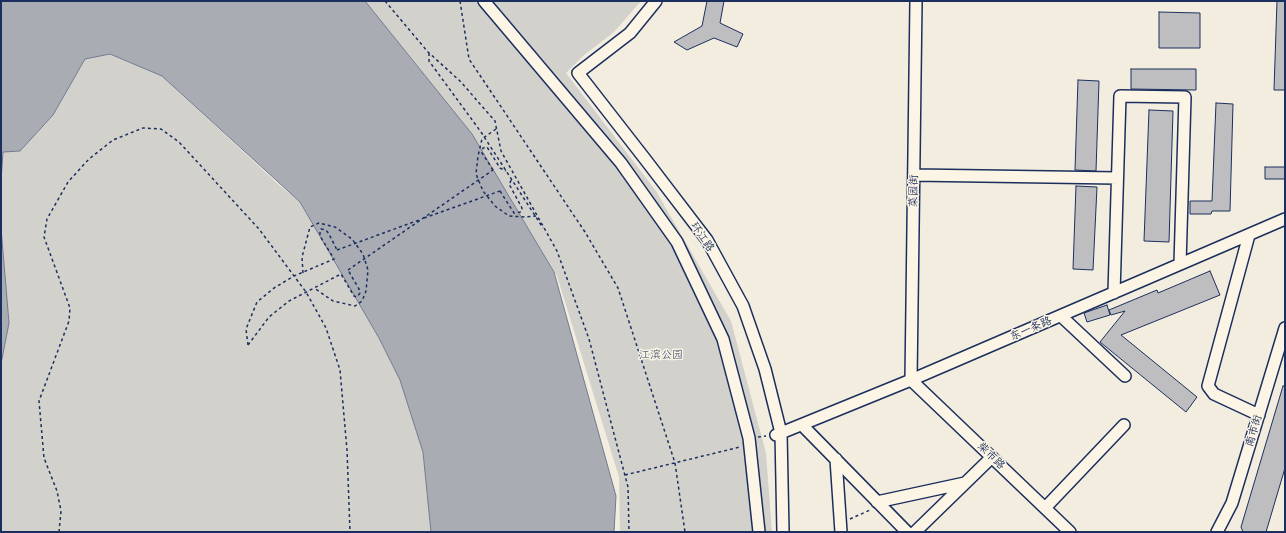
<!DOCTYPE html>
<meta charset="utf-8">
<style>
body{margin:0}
#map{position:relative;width:1286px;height:533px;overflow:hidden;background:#f3ede0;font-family:"Shantell Sans",sans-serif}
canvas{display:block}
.frame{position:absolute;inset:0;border:2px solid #1b2f5e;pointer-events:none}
</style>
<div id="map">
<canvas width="1286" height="533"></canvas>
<div class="frame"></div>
</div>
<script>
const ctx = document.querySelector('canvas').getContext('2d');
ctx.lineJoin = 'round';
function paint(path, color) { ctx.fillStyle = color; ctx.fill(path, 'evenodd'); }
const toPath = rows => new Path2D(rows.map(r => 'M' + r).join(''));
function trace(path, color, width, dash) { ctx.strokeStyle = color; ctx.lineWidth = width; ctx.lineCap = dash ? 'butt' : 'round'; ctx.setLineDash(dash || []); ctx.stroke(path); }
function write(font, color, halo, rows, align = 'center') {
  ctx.font = font + ' "Shantell Sans","LXGW WenKai TC",sans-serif'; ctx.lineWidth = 3; ctx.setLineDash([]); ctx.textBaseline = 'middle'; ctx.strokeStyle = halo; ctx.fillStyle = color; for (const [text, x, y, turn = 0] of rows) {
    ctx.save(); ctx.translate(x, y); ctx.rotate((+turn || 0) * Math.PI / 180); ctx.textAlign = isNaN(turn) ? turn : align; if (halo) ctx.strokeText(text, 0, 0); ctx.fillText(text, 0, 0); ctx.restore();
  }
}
const green = toPath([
 [365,1,641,1,614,32,583,56,566,73,656,191,731,321,766,453,772,532,620,532,619,477,557,276,472,134],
 [110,54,162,76,279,185,300,202,379,338,400,380,423,452,431,532,1,532,1,364,9,323,1,228,1,182,3,152,20,151,53,115,85,59]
]);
const water = toPath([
 [1,1,365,1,472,134,554,272,616,496,614,532,431,532,423,452,400,380,379,338,300,202,162,76,110,54,85,59,53,115,20,151,3,152,1,182,1,1],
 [1,228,9,323,1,364,1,228]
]);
const building = toPath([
 [707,1,724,1,720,23,743,34,737,47,714,38,687,50,674,42,702,26,707,1],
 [1277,1,1285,1,1285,90,1274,90,1277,1],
 [1159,12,1200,13,1200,48,1159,48,1159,12],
 [1131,69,1196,69,1196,90,1131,89,1131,69],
 [1078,80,1099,81,1096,171,1075,170,1078,80],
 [1216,103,1233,104,1230,211,1212,211,1211,214,1190,214,1190,201,1212,201,1216,103],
 [1149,110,1173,111,1169,242,1144,241,1149,110],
 [1265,167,1285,167,1285,179,1265,179,1265,167],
 [1076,186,1097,187,1093,270,1073,269,1076,186],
 [1210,271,1220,295,1121,335,1197,397,1186,412,1100,342,1125,311,1111,315,1109,310,1157,290,1158,293,1210,271],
 [1107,305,1110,315,1087,322,1084,313,1107,305],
 [1283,386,1285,386,1285,468,1266,532,1243,532,1241,527,1283,386]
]);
const path = toPath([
 [385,1,428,52,460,81,495,121,501,151,557,251,589,339,628,487,629,532],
 [460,1,469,59,585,232,618,288,675,463,685,532],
 [429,53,429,61,481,132,543,228],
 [496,129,482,139,478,156,476,174,483,191,495,206,509,216,526,217,536,216],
 [493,170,482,153,483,148,487,147,500,168,506,171],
 [500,191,514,213,521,212,522,208,509,184,512,179],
 [303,273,302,257,310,227,319,223,335,227,352,239,363,254,368,270,366,291,362,301,355,306,333,301,314,288],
 [248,345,246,329,257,302,274,288,294,276,334,259,320,236,320,232,321,229,326,230,329,234,337,250],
 [248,345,269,317,289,301,341,274,354,296,357,297,360,293,359,289,348,270],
 [758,437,766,436],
 [625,475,740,447],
 [850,519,870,510],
 [59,532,61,511,57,491,44,458,39,401,69,321,70,308,44,237,47,219,68,182,89,159,113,140,143,128,161,129,179,142,259,229,306,292,326,328,340,370,347,450,350,532]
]);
const minor = toPath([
 [484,1,621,163,677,242,723,339,749,438,759,532],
 [656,1,630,33,578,73,645,159,707,240,743,306,765,369,781,433,783,532],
 [916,1,911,380,1070,532],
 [914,175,1117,178],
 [1249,235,1208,386,1214,394,1259,415],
 [1114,293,1120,96,1185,97,1180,264],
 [1061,316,1125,376],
 [802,425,907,532],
 [776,435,911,380,1285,219],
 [836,459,841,532],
 [877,502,965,483],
 [1045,508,1124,425],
 [915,532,992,457],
 [1217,532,1232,503,1285,328]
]);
const pathBridge = toPath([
 [424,218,500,191],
 [337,250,419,220],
 [348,270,493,170]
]);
const streetNames = [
 ["菜园街",914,191,-89],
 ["环江路",702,237,56],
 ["东一条路",1031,329,-23],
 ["南市街",1254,431,-73],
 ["柴市路",991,456,44]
];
const parkNames = [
 ["江滨公园",661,355]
];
paint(green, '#d3d1cc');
paint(water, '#a9acb3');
trace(water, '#707a91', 1);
paint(building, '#bebec0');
trace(building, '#1b2f5e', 1);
trace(minor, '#1b2f5e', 14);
trace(path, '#1b2f5e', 1.5, [3, 3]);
trace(minor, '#fcf5e5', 11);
trace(pathBridge, '#1b2f5e', 1.5, [3, 3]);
write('11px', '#1b2f5e', '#fcf5e5', streetNames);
write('11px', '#49587a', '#fcf5e5', parkNames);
</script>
